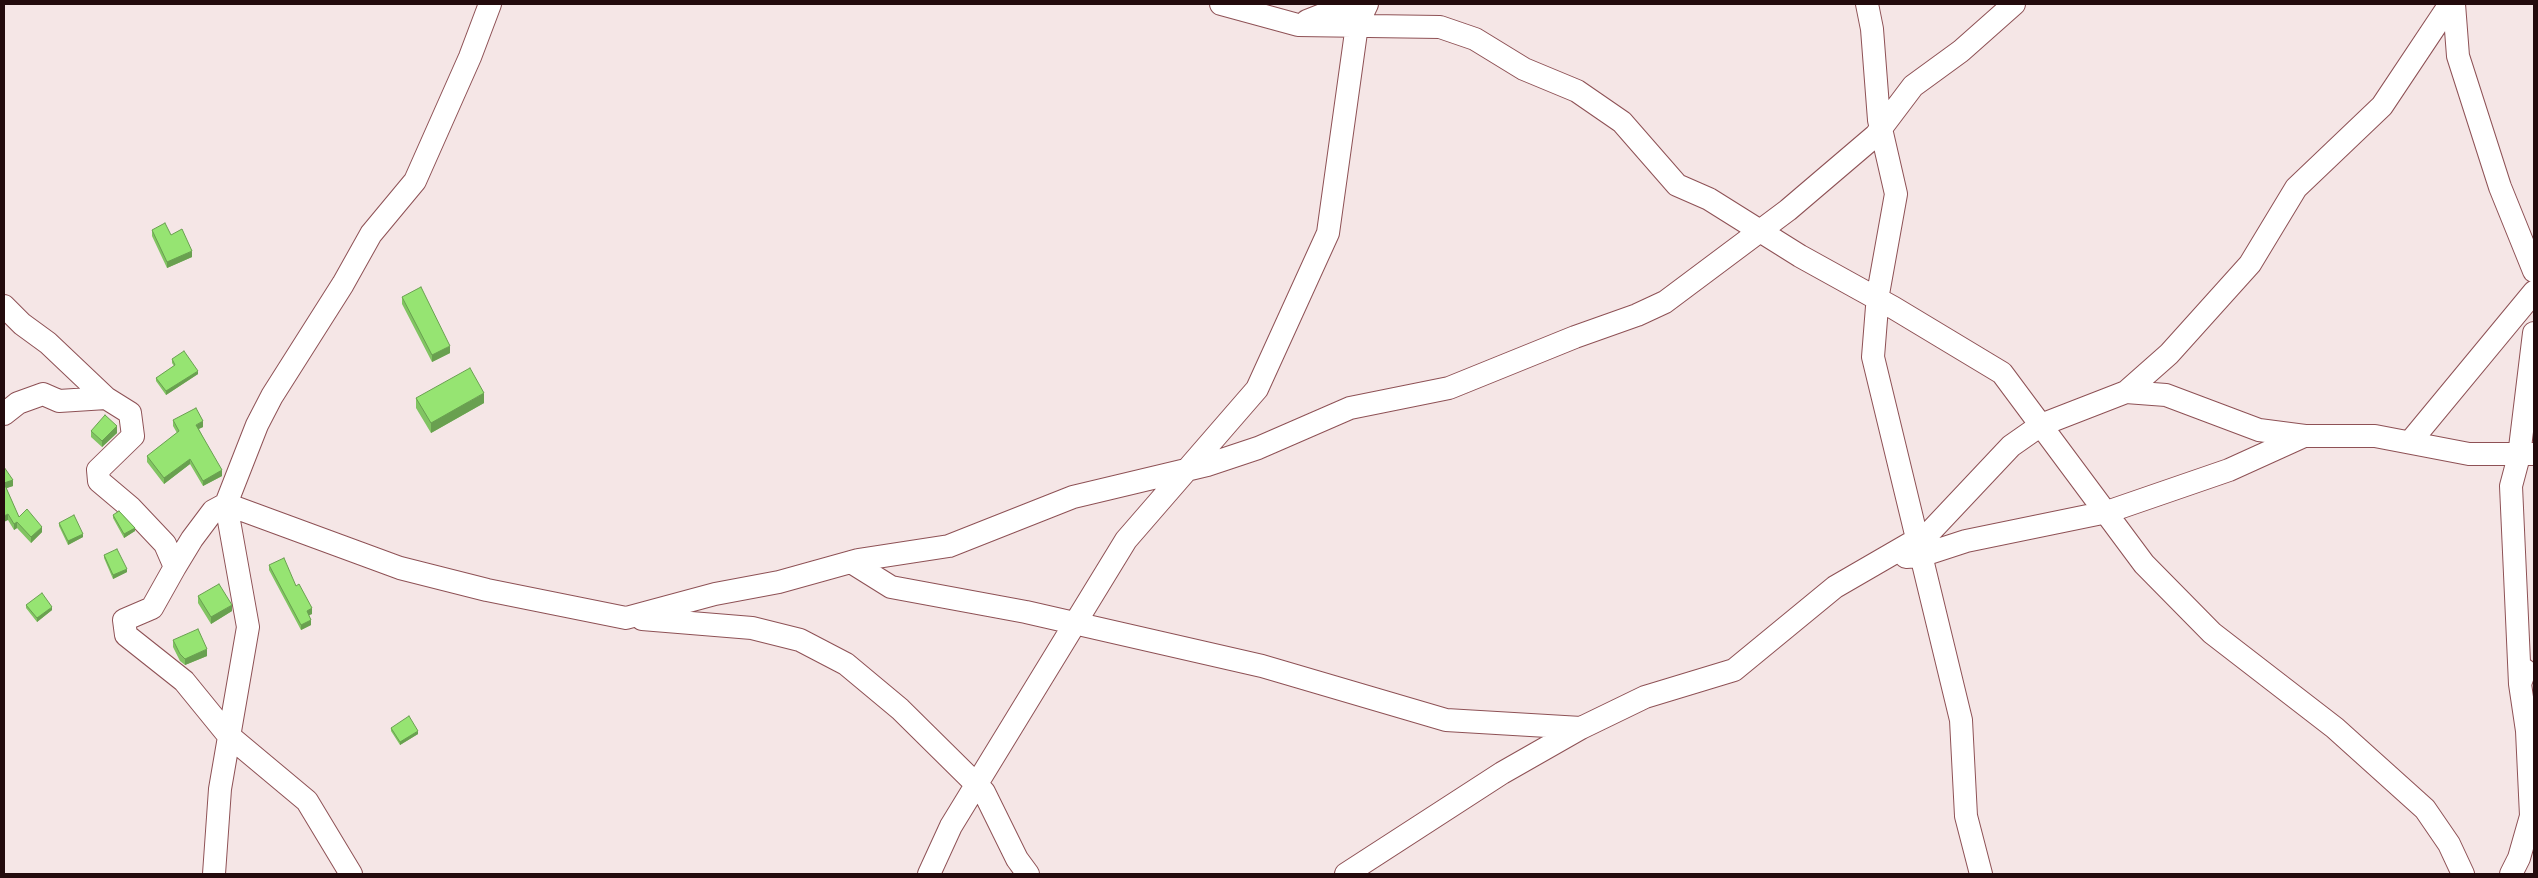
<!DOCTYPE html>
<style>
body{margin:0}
#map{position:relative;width:2538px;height:878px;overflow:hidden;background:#f5e6e6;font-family:Montserrat,sans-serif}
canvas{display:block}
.frame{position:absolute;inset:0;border:5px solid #230b0d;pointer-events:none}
</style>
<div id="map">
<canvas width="2538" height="878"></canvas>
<div class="frame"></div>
</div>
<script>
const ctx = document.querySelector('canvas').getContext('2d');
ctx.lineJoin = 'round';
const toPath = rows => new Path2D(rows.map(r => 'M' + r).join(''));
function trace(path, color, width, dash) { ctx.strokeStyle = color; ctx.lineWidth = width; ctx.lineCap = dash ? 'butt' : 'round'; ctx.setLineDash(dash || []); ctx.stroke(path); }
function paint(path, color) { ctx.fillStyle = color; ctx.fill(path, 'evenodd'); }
const minor = toPath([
 [1221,4,1298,25,1440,27,1475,39,1524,69,1577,91,1622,122,1677,185,1709,199,1800,256,1894,308,2002,373,2144,564,2212,633,2335,728,2425,809,2449,844,2463,874],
 [1867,4,1872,29,1879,120,1896,194,1878,294,1873,357,1961,720,1966,816,1981,874],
 [2454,4,2458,56,2500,187,2534,271],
 [1307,21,1350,4],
 [4,306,22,324,48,343,106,398,130,413,133,436,98,470,99,481,131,508,165,544,175,567,152,608,124,620,126,635,184,681,228,735,307,801,351,874],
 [2126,392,2169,354,2250,264,2296,188,2382,106,2450,4],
 [4,414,18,403,43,394,59,401,106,398],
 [2410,442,2534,292],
 [1906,557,1920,556,1966,541,2107,512,2229,470,2304,436],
 [851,562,891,587,1026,612,1262,666,1446,720,1581,728,1645,697,1734,670,1835,587,1930,532,2011,446,2041,425,2126,392,2166,395,2259,430,2305,436,2375,436,2469,454,2534,454],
 [175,567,192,539,213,511,226,504,400,568,487,590,626,618,715,594,779,582,858,560,949,546,1073,497,1207,465,1258,448,1350,408,1449,388,1575,337,1637,315,1665,302,1788,210,1876,135,1913,86,1961,51,2014,4],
 [642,619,752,628,800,640,846,664,900,709,984,792,1017,859,1028,874],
 [2520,684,2511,486,2519,456,2534,333],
 [214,874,220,789,248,627,226,504,257,425,272,396,343,284,371,234,415,181,470,57,490,4],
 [929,874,951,826,1126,540,1257,389,1328,233,1357,25,1367,4],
 [1346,874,1502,773,1581,728],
 [2511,874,2519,858,2531,816,2527,731,2520,684,2525,670]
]);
const wall = toPath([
 [152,230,192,257,167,268,152,236],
 [402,297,450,353,432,362,402,304],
 [172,359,198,374,166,395,156,381,156,378,174,366,172,363],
 [416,398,484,403,431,433,416,408],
 [173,420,203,427,199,429,222,476,203,486,190,464,164,484,147,462,147,456,177,433,173,426],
 [91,431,117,433,102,447,91,437],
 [4,467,13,486,6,488,19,517,42,532,31,543,17,528,14,530,8,520],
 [113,515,135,531,124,538,113,518],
 [59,523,83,537,68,545,59,526],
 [104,555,127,572,113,579,104,558],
 [269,565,296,586,312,614,309,615,311,625,301,630,269,570],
 [198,596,232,611,211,624,198,603],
 [26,605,52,610,37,622,26,608],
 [173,640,207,656,185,665,180,661,173,647],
 [391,728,418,734,400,745,391,731]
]);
const shadedWall = toPath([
 [192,251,192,257,167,268,167,262],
 [450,346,450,353,432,362,432,355],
 [198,371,198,374,166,395,166,391],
 [484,393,484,403,431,433,431,423],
 [203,421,203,427,196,430,196,425],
 [117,426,117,433,102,447,102,441],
 [190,459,190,464,164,484,164,478],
 [222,470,222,476,203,486,203,481],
 [13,480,13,486,4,489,4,483],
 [8,514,8,520,4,522,4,516],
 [17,522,17,528,14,530,14,524],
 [42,527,42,532,31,543,31,537],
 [135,528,135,531,124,538,124,534],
 [83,534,83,537,68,545,68,541],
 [127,569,127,572,113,579,113,575],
 [232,605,232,611,211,624,211,617],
 [52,607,52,610,37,622,37,618],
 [312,608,312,614,307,616,307,611],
 [311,620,311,625,301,630,301,625],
 [207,649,207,656,185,665,185,659],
 [418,731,418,734,400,745,400,742]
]);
const building = toPath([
 [165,223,171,235,182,229,192,251,167,262,152,230,165,223],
 [421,287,450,346,432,355,402,297,421,287],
 [184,351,198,371,166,391,156,378,175,365,172,359,184,351],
 [470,368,484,393,431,423,416,398,470,368],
 [196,408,203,421,196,425,222,470,203,481,190,459,164,478,147,456,179,431,173,420,196,408],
 [105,415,117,426,102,441,91,431,105,415],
 [4,467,13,480,4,483,19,517,27,509,42,527,31,537,17,522,14,524,8,514,4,516,4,467],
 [119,511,135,528,124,534,113,515,119,511],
 [74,515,83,534,68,541,59,523,74,515],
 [117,549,127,569,113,575,104,555,117,549],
 [284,558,296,586,299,584,312,608,307,611,311,620,301,625,269,565,284,558],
 [219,584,232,605,211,617,198,596,219,584],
 [42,593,52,607,37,618,26,605,42,593],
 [198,629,207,649,185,659,180,654,173,640,198,629],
 [409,716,418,731,400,742,391,728,409,716]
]);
trace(minor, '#8e5155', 24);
trace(minor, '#fff', 22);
paint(wall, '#81c462');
paint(shadedWall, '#69a050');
paint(building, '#96e472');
trace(building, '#69a050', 1);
</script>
